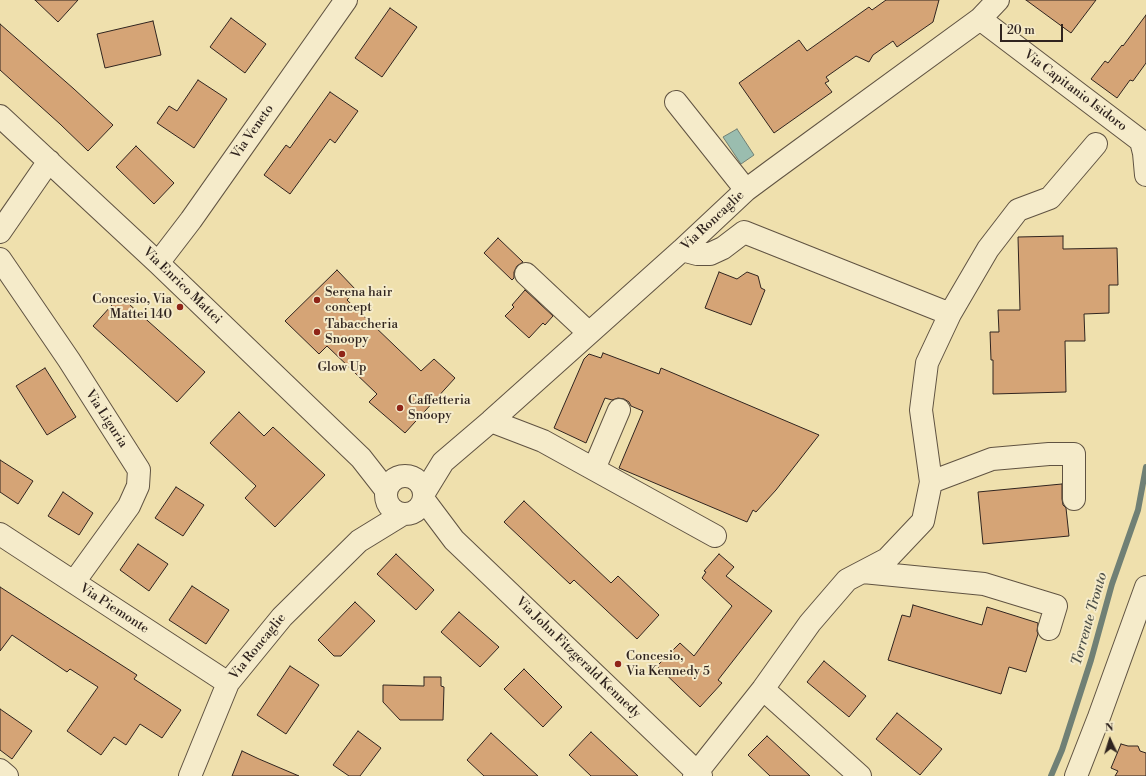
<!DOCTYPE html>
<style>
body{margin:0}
#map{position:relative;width:1146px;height:776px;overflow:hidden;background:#efe0ad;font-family:"Libre Bodoni",serif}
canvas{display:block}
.north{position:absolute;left:1090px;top:720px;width:40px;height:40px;-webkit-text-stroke:3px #f5ebca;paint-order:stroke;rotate:356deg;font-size:11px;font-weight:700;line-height:16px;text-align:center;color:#30241f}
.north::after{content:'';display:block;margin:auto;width:14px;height:18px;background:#30241f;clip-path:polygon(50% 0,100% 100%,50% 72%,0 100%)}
.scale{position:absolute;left:1000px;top:24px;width:63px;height:18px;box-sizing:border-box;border:2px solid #30241f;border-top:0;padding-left:5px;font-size:12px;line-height:14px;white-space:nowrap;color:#30241f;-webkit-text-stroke:3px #f5ebca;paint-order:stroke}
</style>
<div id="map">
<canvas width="1146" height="776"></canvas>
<div class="north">N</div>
<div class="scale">20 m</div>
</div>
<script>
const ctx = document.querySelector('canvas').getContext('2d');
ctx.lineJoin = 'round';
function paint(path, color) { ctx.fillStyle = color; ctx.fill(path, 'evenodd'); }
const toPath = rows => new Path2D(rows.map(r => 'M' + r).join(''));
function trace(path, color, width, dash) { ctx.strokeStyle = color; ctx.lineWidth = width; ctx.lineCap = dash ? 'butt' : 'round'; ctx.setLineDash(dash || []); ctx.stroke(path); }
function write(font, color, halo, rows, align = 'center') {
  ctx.font = font + ' "Libre Bodoni",serif'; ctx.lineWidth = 4; ctx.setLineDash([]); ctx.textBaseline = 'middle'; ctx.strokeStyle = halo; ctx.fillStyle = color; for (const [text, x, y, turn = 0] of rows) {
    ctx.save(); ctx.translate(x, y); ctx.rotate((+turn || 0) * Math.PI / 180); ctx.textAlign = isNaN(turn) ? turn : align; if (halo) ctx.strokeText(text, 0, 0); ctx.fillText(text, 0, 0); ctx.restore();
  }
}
const water = toPath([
 [737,129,754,155,741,164,723,137,737,129]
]);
const stream = toPath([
 [1051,776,1062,750,1091,660,1112,584,1138,510,1146,467]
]);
const building = toPath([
 [35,0,78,0,58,22,35,0],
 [886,0,939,0,933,22,897,47,893,41,873,55,869,62,856,56,826,77,829,81,825,83,832,92,774,133,739,83,799,40,807,51,869,7,872,10,886,0],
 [1026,0,1096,0,1071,33,1026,0],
 [390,8,417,27,382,77,355,58,390,8],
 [1146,15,1146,63,1133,81,1130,80,1117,98,1091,79,1105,61,1108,63,1122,45,1123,46,1146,15],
 [231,18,266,44,245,73,210,47,231,18],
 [153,21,161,55,105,68,97,34,153,21],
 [0,24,74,89,113,125,88,151,60,124,0,70,0,24],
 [198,80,227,99,194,148,157,123,169,106,177,111,198,80],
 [330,92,358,111,335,143,330,139,290,194,264,175,286,145,290,148,330,92],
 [136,146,174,183,154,204,116,167,136,146],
 [1063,236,1063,249,1117,248,1118,285,1109,285,1109,313,1084,314,1085,341,1065,341,1066,392,993,394,993,360,991,360,990,332,999,332,998,310,1020,310,1018,237,1063,236],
 [498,238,523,262,517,266,514,272,514,278,512,280,484,253,498,238],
 [337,270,356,290,347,300,421,371,434,359,455,378,405,433,369,402,377,394,327,346,319,354,285,321,337,270],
 [719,272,737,279,747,272,758,276,761,288,765,290,751,325,705,308,719,272],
 [525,290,553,316,545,325,543,323,529,338,505,316,514,307,512,305,525,290],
 [120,296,205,372,177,402,93,326,120,296],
 [603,353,659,374,661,368,819,435,776,490,756,512,753,510,747,522,619,468,643,411,631,406,629,402,624,399,618,398,612,400,605,398,586,443,554,428,584,359,589,354,601,358,603,353],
 [45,368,76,417,47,435,16,386,45,368],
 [239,412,264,436,273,427,325,475,275,527,245,498,256,486,210,443,239,412],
 [0,460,33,481,18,504,0,492,0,460],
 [1062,484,1062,499,1063,505,1066,508,1069,536,983,544,978,492,1062,484],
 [176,487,204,505,183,536,155,518,176,487],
 [63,492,93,513,79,535,48,516,63,492],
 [524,501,611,583,618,576,659,615,637,639,574,580,570,584,504,522,524,501],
 [138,544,168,564,149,591,120,570,138,544],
 [396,554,434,590,416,610,377,574,396,554],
 [719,554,734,567,726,576,772,611,718,680,722,683,700,707,657,666,680,643,694,656,732,606,702,578,706,572,704,571,719,554],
 [192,586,229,610,206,644,169,620,192,586],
 [0,587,137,675,134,679,181,710,162,738,140,724,126,745,114,737,101,755,67,731,98,687,70,669,67,672,12,635,0,651,0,587],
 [355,602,375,621,341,656,334,656,318,640,355,602],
 [913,605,982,625,987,607,1038,623,1037,631,1038,634,1026,672,1009,667,1001,694,888,660,902,615,910,617,913,605],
 [459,612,499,647,480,667,441,632,459,612],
 [824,661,866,696,849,717,807,682,824,661],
 [290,666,319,685,286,734,257,715,290,666],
 [524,669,562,707,543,727,504,689,524,669],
 [424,677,441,677,441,686,444,687,443,720,400,720,383,702,383,685,424,686,424,677],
 [0,709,32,731,12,759,0,750,0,709],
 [897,713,942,749,920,775,876,739,897,713],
 [358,731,381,748,360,776,349,776,333,765,358,731],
 [591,732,638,776,591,776,569,755,591,732],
 [491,733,538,776,484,776,467,760,491,733],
 [767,736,810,776,770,776,748,755,767,736],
 [1121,744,1128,746,1138,746,1140,751,1146,753,1146,776,1115,776,1118,771,1111,768,1121,744],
 [242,751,259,759,299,776,232,776,242,751]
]);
const minor = toPath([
 [980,19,1141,141,1144,153,1146,175],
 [676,102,746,190],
 [0,116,158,263,361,458,386,490],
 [0,232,49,161],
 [682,250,697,254,710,254,723,248,744,232,950,314,988,249,1018,210,1050,198,1096,144],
 [0,259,69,360,139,470,138,486,129,506,74,582],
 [158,263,191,220,346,0],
 [526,274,589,333],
 [491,421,543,441,715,536],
 [594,469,619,410],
 '386 495a19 19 0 1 1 38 0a19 19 0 1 1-38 0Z',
 [931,482,992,459,1049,454,1074,454,1074,499],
 [424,493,443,462,491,421,682,250,746,190,773,170,980,19,998,0],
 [424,500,454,540,701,776],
 [0,534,228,683],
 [863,572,984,584,1056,606,1049,629],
 [763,689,860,776],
 [0,770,7,776],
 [190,776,228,683,282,617,359,541,403,514],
 [694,776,763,689,810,623,847,580,887,559,923,521,931,482,921,410,927,363,950,314],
 [1076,776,1099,717,1146,587]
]);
const markers = [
 [317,300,4,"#8f2418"],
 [180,307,4,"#8f2418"],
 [317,332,4,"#8f2418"],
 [342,354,4,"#8f2418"],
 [400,408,4,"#8f2418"],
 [618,664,4,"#8f2418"]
];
const streetNames = [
 ["Via Capitanio Isidoro",1075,91,37],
 ["Via Veneto",253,132,-55],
 ["Via Roncaglie",713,221,-43],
 ["Via Enrico Mattei",182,286,44],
 ["Via Liguria",106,419,57],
 ["Via Piemonte",114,609,33],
 ["Via Roncaglie",258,647,-51],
 ["Via John Fitzgerald Kennedy",578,658,44]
];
const poiNames = [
 ["Serena hair",325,293],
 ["concept",325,308],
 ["Concesio, Via",172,300,"right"],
 ["Mattei 140",172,315,"right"],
 ["Tabaccheria",325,325],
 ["Snoopy",325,340],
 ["Glow Up",342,368,"center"],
 ["Caffetteria",408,401],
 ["Snoopy",408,416],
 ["Concesio,",626,657],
 ["Via Kennedy 5",626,672]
];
const waterNames = [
 ["Torrente Tronto",1090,619,-74]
];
paint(water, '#9abdaf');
trace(water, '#708075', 1);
trace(stream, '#708075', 6);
paint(building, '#d5a476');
trace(building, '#30241f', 1);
trace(minor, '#605342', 24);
trace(minor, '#f5ebca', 22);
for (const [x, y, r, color] of markers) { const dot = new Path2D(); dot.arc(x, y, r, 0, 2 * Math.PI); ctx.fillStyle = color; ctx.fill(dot); trace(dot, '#f5ebca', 1.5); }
write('13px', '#30241f', '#f5ebca', streetNames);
write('13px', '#30241f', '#f5ebca', poiNames, 'left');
write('italic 14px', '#50524a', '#f5ebca', waterNames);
</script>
